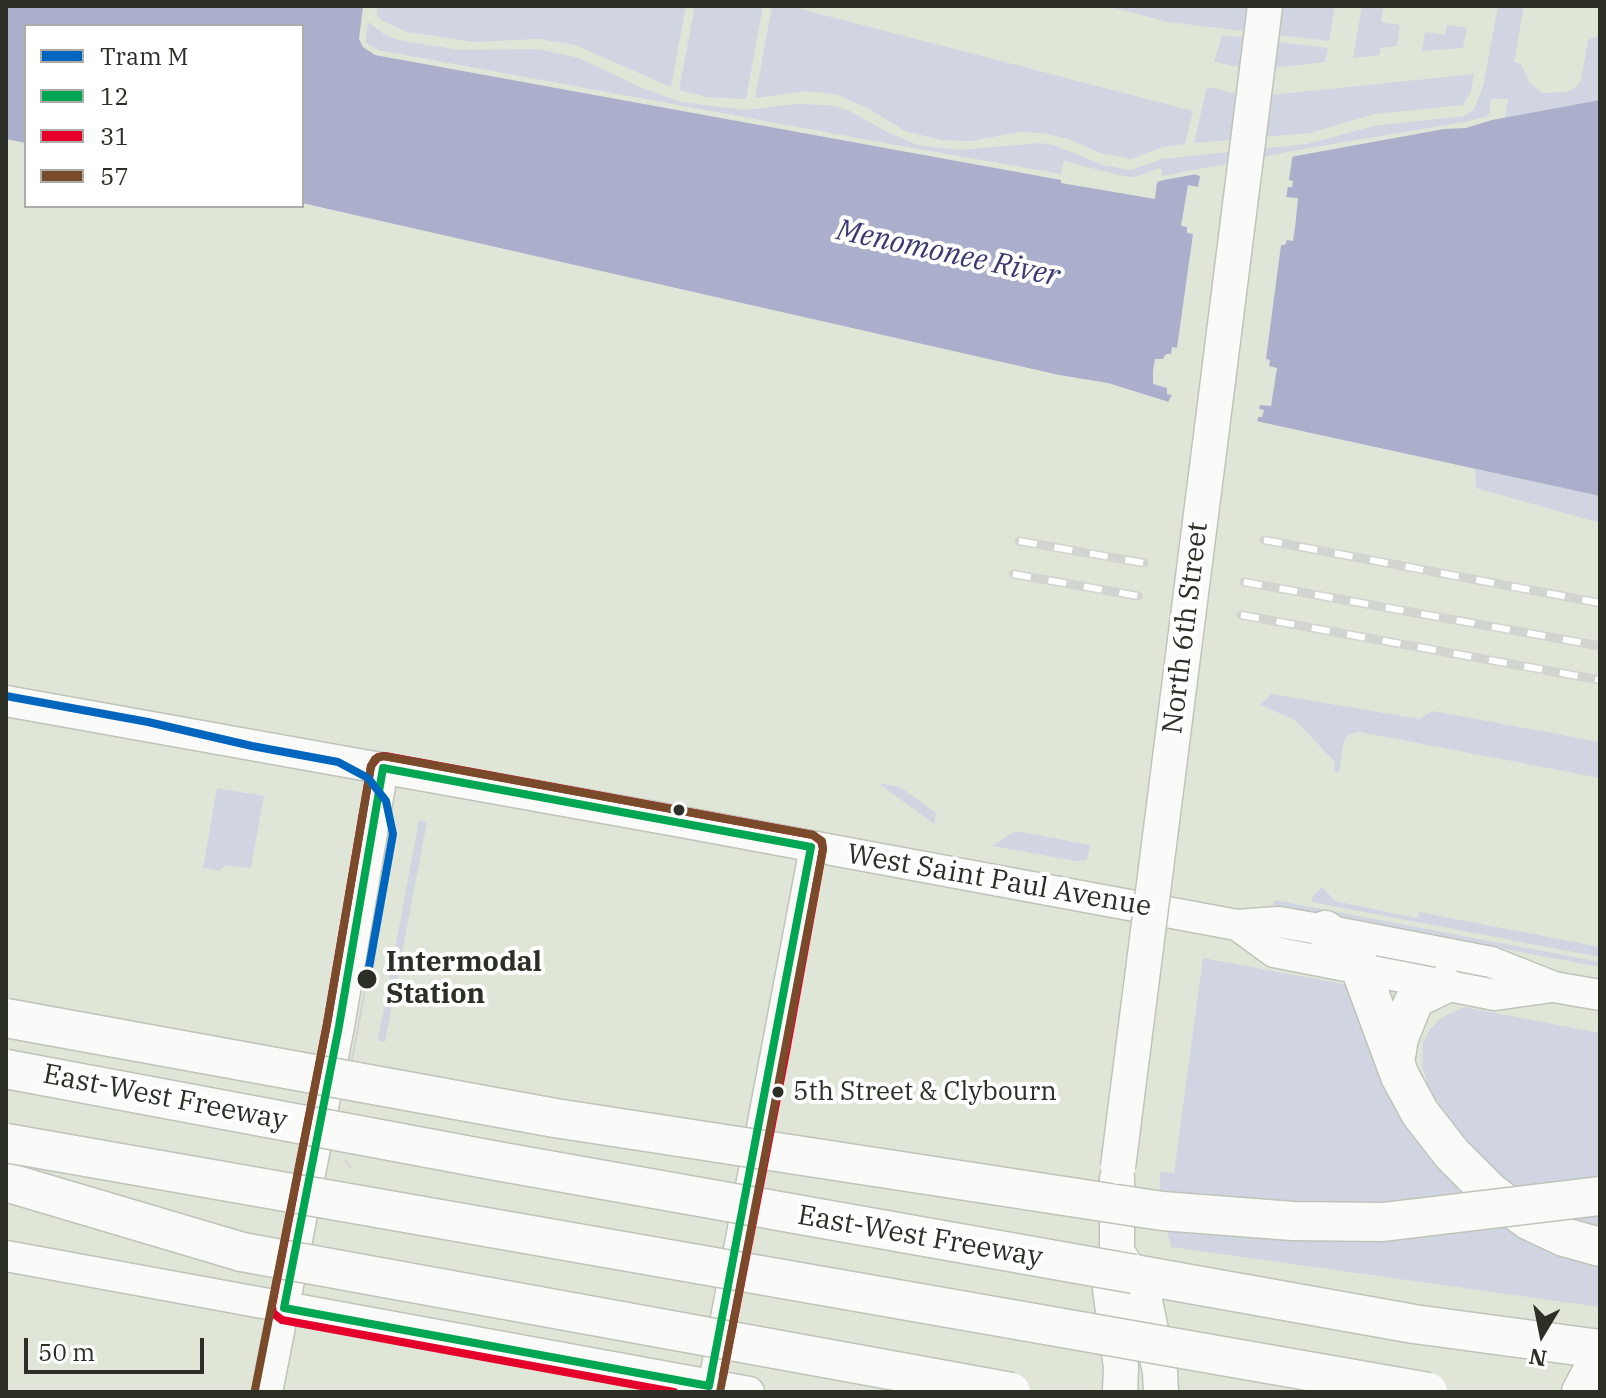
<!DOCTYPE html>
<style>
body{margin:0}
#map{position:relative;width:1606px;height:1398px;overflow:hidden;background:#dfe6d8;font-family:"IBM Plex Serif",serif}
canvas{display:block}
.frame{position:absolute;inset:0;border:8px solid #2b2f25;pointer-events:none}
.legend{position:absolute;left:24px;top:24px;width:280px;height:184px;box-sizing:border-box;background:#fff;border:2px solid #aaaca8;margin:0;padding:10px 14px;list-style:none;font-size:24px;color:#2b2f25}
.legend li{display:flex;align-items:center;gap:16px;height:40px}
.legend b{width:40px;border:2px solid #aaaca8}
.north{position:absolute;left:1502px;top:1294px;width:80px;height:80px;-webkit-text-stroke:6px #fff;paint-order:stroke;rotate:190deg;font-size:22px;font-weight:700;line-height:32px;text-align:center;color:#2b2f25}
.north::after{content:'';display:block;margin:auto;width:28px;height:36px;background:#2b2f25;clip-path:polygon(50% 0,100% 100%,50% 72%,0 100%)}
.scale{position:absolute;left:24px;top:1338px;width:180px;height:36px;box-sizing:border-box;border:4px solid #2b2f25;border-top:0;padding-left:10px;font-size:24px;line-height:28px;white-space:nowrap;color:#2b2f25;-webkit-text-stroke:6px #fff;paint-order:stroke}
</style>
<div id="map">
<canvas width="1606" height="1398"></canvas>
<div class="frame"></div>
<ul class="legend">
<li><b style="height:10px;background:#0065bd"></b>Tram M</li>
<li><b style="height:10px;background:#00a651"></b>12</li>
<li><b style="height:10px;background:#e4002b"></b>31</li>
<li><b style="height:10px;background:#7a4b2a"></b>57</li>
</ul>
<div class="north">N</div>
<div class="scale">50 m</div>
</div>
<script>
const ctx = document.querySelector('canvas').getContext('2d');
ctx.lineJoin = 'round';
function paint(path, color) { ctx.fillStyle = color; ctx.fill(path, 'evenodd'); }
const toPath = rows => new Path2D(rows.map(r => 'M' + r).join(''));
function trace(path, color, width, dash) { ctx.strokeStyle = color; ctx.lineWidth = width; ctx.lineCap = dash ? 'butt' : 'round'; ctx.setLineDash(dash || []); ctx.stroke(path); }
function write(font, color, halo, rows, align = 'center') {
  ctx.font = font + ' "IBM Plex Serif",serif'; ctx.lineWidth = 8; ctx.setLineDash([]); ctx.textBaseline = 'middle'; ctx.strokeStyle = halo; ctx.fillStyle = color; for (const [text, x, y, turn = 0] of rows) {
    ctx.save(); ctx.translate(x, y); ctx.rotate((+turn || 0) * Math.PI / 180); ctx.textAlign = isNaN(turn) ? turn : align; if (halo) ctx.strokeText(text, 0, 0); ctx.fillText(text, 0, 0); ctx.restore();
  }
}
const green = toPath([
 [378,6,686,6,671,87,575,45,539,39,474,42,407,32,381,20,376,14],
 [695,6,763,6,746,99,706,97,679,90],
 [772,6,789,6,1193,111,1185,144,1163,147,1131,159,1100,153,1069,139,1041,133,1020,132,971,141,941,140,905,131,871,110,838,95,807,91,755,98],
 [1107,6,1335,6,1329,41,1168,22],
 [1362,6,1384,6,1381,22,1400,25,1397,46,1380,48,1380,55,1353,58],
 [1498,6,1524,6,1514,62,1521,64,1529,82,1542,93,1566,92,1576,87,1581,80,1588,40,1600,35,1600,100,1505,118,1508,99,1491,99,1489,116,1465,122,1309,148,1162,176,1161,168,1135,177,1122,176,1064,161,1061,174,896,145,378,50,366,43,366,36,368,22,384,34,399,40,459,50,538,49,579,58,640,87,681,102,745,110,796,104,829,105,848,110,887,132,918,145,960,150,1040,143,1054,145,1103,165,1131,170,1162,159,1307,144,1373,126,1464,116,1474,109,1483,87],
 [1447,25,1467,28,1463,48,1422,51,1425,32,1445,35],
 [1222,35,1328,48,1325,62,1255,70,1214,62],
 [1474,74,1471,92,1463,105,1375,114,1310,133,1194,143,1207,87,1251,97],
 [1475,469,1600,496,1600,523,1476,488],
 [1271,694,1419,719,1433,711,1600,742,1600,778,1360,732,1349,734,1344,741,1339,772,1334,771,1335,762,1295,720,1260,705],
 [878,783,900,787,936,813,934,824],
 [217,788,264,796,251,867,248,868,226,865,219,871,203,868],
 [419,820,427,822,385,1042,378,1040],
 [1015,831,1090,845,1087,860,1076,861,992,846],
 [1322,887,1335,901,1417,918,1419,912,1600,947,1600,957,1312,902,1312,897],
 [1274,900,1600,962,1600,967,1273,905],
 [1203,958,1349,985,1386,1090,1600,1261,1600,1307,1171,1247,1160,1202,1160,1172,1174,1173],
 [1464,1007,1600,1033,1600,1230,1567,1223,1497,1175,1456,1132,1441,1109,1428,1085,1422,1066,1423,1043,1430,1029,1441,1018]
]);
const water = toPath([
 [6,6,363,6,359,39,363,47,375,55,1061,180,1061,183,1155,199,1157,182,1164,180,1444,129,1466,128,1492,120,1600,100,1600,496,1169,402,1108,383,1059,375,302,203,302,26,26,26,26,143,6,139]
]);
const pier = toPath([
 [1293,152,1289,180,1293,181,1292,187,1288,187,1286,197,1298,198,1295,228,1293,241,1287,240,1285,245,1281,245,1266,359,1270,360,1269,366,1277,368,1271,406,1260,405,1259,409,1264,410,1262,417,1258,417,1257,424,1170,406,1167,404,1172,395,1167,394,1167,388,1153,384,1153,371,1155,359,1163,359,1166,354,1171,354,1172,347,1177,348,1193,234,1187,233,1187,227,1181,226,1188,185,1198,187,1200,176,1196,175,1197,170]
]);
const street = toPath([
 [708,1392,811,847]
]);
const secondary = toPath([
 [6,701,676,821,1237,925,1279,922,1325,930,1491,962,1554,987,1600,995],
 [1237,925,1274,952,1495,995,1552,987],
 [6,1256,749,1392],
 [267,1392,339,1026,383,768]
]);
const primary = toPath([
 [1212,428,1265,6],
 [1117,1178,1117,1251,1110,1289,1121,1367,1120,1392],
 [1119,1255,1143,1292,1160,1372,1161,1392]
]);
const highway = toPath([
 [1325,930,1349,948,1356,957,1400,1076,1420,1113,1452,1154,1490,1192,1528,1220,1564,1237,1600,1247],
 [1395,1062,1399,1038,1413,1003,1420,996,1443,985],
 [6,1182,242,1252],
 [1134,1274,1414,1324,1600,1349],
 [1581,1392,1600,1356]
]);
const tram = toPath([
 [352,1060,367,979],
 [346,1161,351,1168]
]);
const rail = toPath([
 [1264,540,1600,603],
 [1019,541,1144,563],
 [1013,574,1138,596],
 [1244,582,1600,646],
 [1241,615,1600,680]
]);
const primaryBridge = toPath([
 [1118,1167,1212,428]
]);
const highwayBridge = toPath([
 [6,1018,555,1118,1162,1211,1293,1221,1383,1222,1600,1196],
 [6,1069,497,1161,1134,1274],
 [6,1143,1428,1392],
 [242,1252,1011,1392]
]);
const bus1 = toPath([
 [383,768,811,847,709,1386,284,1308,339,1026,383,768]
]);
const bus2 = toPath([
 [674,1392,282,1320,273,1313,272,1306,327,1024,371,766,378,757,385,756,813,835,821,841,823,849,786,1052,723,1376]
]);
const bus3 = toPath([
 [255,1390,327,1024,371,766,375,759,383,756,813,835,822,841,823,849,720,1392]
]);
const tram1 = toPath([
 [6,696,148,722,252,746,338,762,368,778,386,801,393,834,367,979]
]);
const markers = [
 [679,810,7,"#2b2f25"],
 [367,979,11,"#2b2f25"],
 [778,1092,7,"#2b2f25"]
];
const busNames = [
 ["5th Street & Clybourn",793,1092]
];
const streetNames = [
 ["North 6th Street",1186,628,-83],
 ["West Saint Paul Avenue",999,881,10],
 ["East-West Freeway",165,1098,11],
 ["East-West Freeway",920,1237,10]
];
const stopNames = [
 ["Intermodal",386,963],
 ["Station",386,995]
];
const waterNames = [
 ["Menomonee River",948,254,12]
];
paint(green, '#d1d5e1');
paint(water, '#acafcc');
paint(pier, '#dfe6d8');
trace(street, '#bfc4ba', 25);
trace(secondary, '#bfc4ba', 33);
trace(primary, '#bfc4ba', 37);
trace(highway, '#bfc4ba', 41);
trace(street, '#fafbf9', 22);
trace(secondary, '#fafbf9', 30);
trace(primary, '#fafbf9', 34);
trace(highway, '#fafbf9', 38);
trace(tram, '#d2d4d0', 2);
trace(rail, '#d2d4d0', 9);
trace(rail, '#fff', 6, [18]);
trace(primaryBridge, '#bfc4ba', 37, []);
trace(highwayBridge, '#bfc4ba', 41, []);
trace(primaryBridge, '#fafbf9', 34);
trace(highwayBridge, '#fafbf9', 38);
trace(bus1, '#00a651', 8);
trace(bus2, '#e4002b', 8);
trace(bus3, '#7a4b2a', 8);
trace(tram1, '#0065bd', 8);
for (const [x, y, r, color] of markers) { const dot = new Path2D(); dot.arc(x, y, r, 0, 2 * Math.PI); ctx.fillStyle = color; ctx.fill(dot); trace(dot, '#fff', 3); }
write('26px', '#2b2f25', '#fff', busNames, 'left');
write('28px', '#2b2f25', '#fff', streetNames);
write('bold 28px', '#2b2f25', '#fff', stopNames, 'left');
write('italic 30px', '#3b3974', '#fff', waterNames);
</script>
